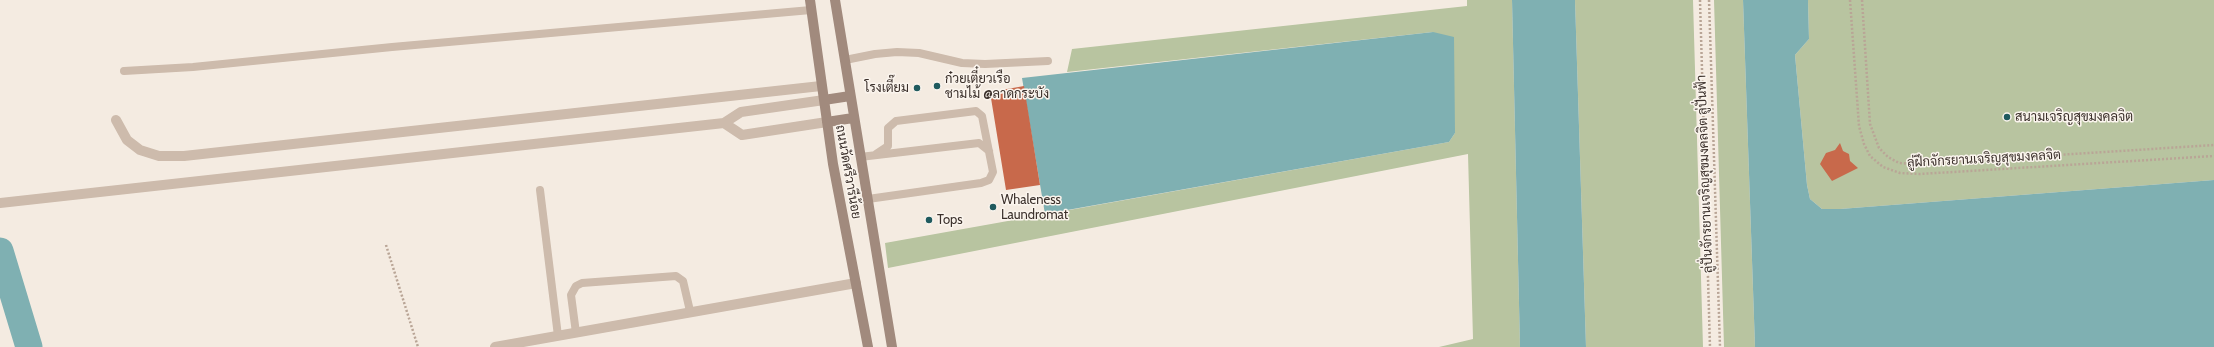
<!DOCTYPE html>
<meta charset="utf-8">
<style>
body{margin:0}
canvas{display:block;background:#f4ebe1}
</style>
<canvas width="2214" height="347"></canvas>
<script>
const ctx = document.querySelector('canvas').getContext('2d');
ctx.lineJoin = 'round';
function paint(path, color) { ctx.fillStyle = color; ctx.fill(path, 'evenodd'); }
const toPath = rows => new Path2D(rows.map(r => 'M' + r).join(''));
function trace(path, color, width, dash) { ctx.strokeStyle = color; ctx.lineWidth = width; ctx.lineCap = dash ? 'butt' : 'round'; ctx.setLineDash(dash || []); ctx.stroke(path); }
function write(font, color, halo, rows, align = 'center') {
  ctx.font = font + ' Cabin,Sarabun,sans-serif'; ctx.lineWidth = 3; ctx.setLineDash([]); ctx.textBaseline = 'middle'; ctx.strokeStyle = halo; ctx.fillStyle = color; for (const [text, x, y, turn = 0] of rows) {
    ctx.save(); ctx.translate(x, y); ctx.rotate((+turn || 0) * Math.PI / 180); ctx.textAlign = isNaN(turn) ? turn : align; if (halo) ctx.strokeText(text, 0, 0); ctx.fillText(text, 0, 0); ctx.restore();
  }
}
const green = toPath([
 [1467,0,1512,0,1520,347,1439,347,1473,339,1468,154,888,268,885,243,1449,142,1455,133,1433,32,1067,72,1072,49,1467,6],
 [1575,0,1693,0,1703,347,1586,347],
 [1714,0,1743,0,1755,347,1724,347],
 [1808,0,2214,0,2214,180,1840,209,1822,209,1810,199,1807,185,1795,55,1809,39]
]);
const water = toPath([
 [1512,0,1575,0,1586,347,1520,347],
 [1743,0,1808,0,1809,39,1795,55,1807,185,1810,199,1822,209,1840,209,2214,180,2214,347,1755,347],
 [1433,32,1454,37,1455,133,1449,142,1045,214,1022,78]
]);
const river = toPath([
 [0,251,29,347]
]);
const building = toPath([
 [1024,86,1040,185,1006,190,990,92],
 [1840,143,1843,151,1849,154,1850,161,1858,168,1832,181,1820,164,1826,153,1835,150]
]);
const path = toPath([
 [1700,0,1710,347],
 [1709,0,1720,347],
 [1850,0,1859,126,1864,144,1870,156,1883,167,1900,173,1920,174,2214,156],
 [1862,0,1870,124,1879,148,1888,157,1899,163,1917,164,2214,145],
 [386,245,418,347]
]);
const lane = toPath([
 [845,60,875,54,897,52,919,53,962,63,985,64,1048,61],
 [124,71,193,67,392,47,811,10],
 [860,157,979,143,989,151],
 [540,190,558,336],
 [868,199,981,183,989,180,993,172,982,116,976,111,896,121,888,128,888,146,876,154],
 [576,333,571,295,576,286,582,283,676,276,683,281,690,311]
]);
const street = toPath([
 [116,120,127,140,140,150,159,156,184,156,821,86],
 [724,123,742,135,827,122],
 [0,203,724,123,741,112,824,100],
 [495,347,856,283]
]);
const secondary = toPath([
 [810,0,833,164,868,347],
 [835,0,892,347],
 [824,100,850,96],
 [827,122,853,118]
]);
const markers = [
 [937,86,4,"#1f5a5e"],
 [917,88,4,"#1f5a5e"],
 [2007,117,4,"#1f5a5e"],
 [993,207,4,"#1f5a5e"],
 [929,220,4,"#1f5a5e"]
];
const poiNames = [
 ["ก๋วยเตี๋ยวเรือ",945,79],
 ["ชามไม้ @ลาดกระบัง",945,94],
 ["โรงเตี๊ยม",909,88,"right"],
 ["สนามเจริญสุขมงคลจิต",2015,117],
 ["Whaleness",1001,200],
 ["Laundromat",1001,215],
 ["Tops",937,220]
];
const streetNames = [
 ["ลู่ฝึกจักรยานเจริญสุขมงคลจิต",1984,159,-3],
 ["ถนนวัดศรีวารีน้อย",848,172,80],
 ["ลู่ปั่นจักรยานเจริญสุขมงคลจิต ลู่ปั่นฟ้า",1705,174,-92]
];
paint(green, '#b8c4a0');
paint(water, '#7fb0b2');
trace(river, '#7fb0b2', 27);
paint(building, '#c8694b');
trace(path, '#b9a596', 2.5, [2, 2]);
trace(lane, '#cdbbac', 8);
trace(street, '#cdbbac', 10);
trace(secondary, '#a18a7d', 10);
for (const [x, y, r, color] of markers) { const dot = new Path2D(); dot.arc(x, y, r, 0, 2 * Math.PI); ctx.fillStyle = color; ctx.fill(dot); trace(dot, '#fbf5ee', 1.5); }
write('13px', '#3b302b', '#fbf5ee', poiNames, 'left');
write('13px', '#3b302b', '#fbf5ee', streetNames);
</script>
